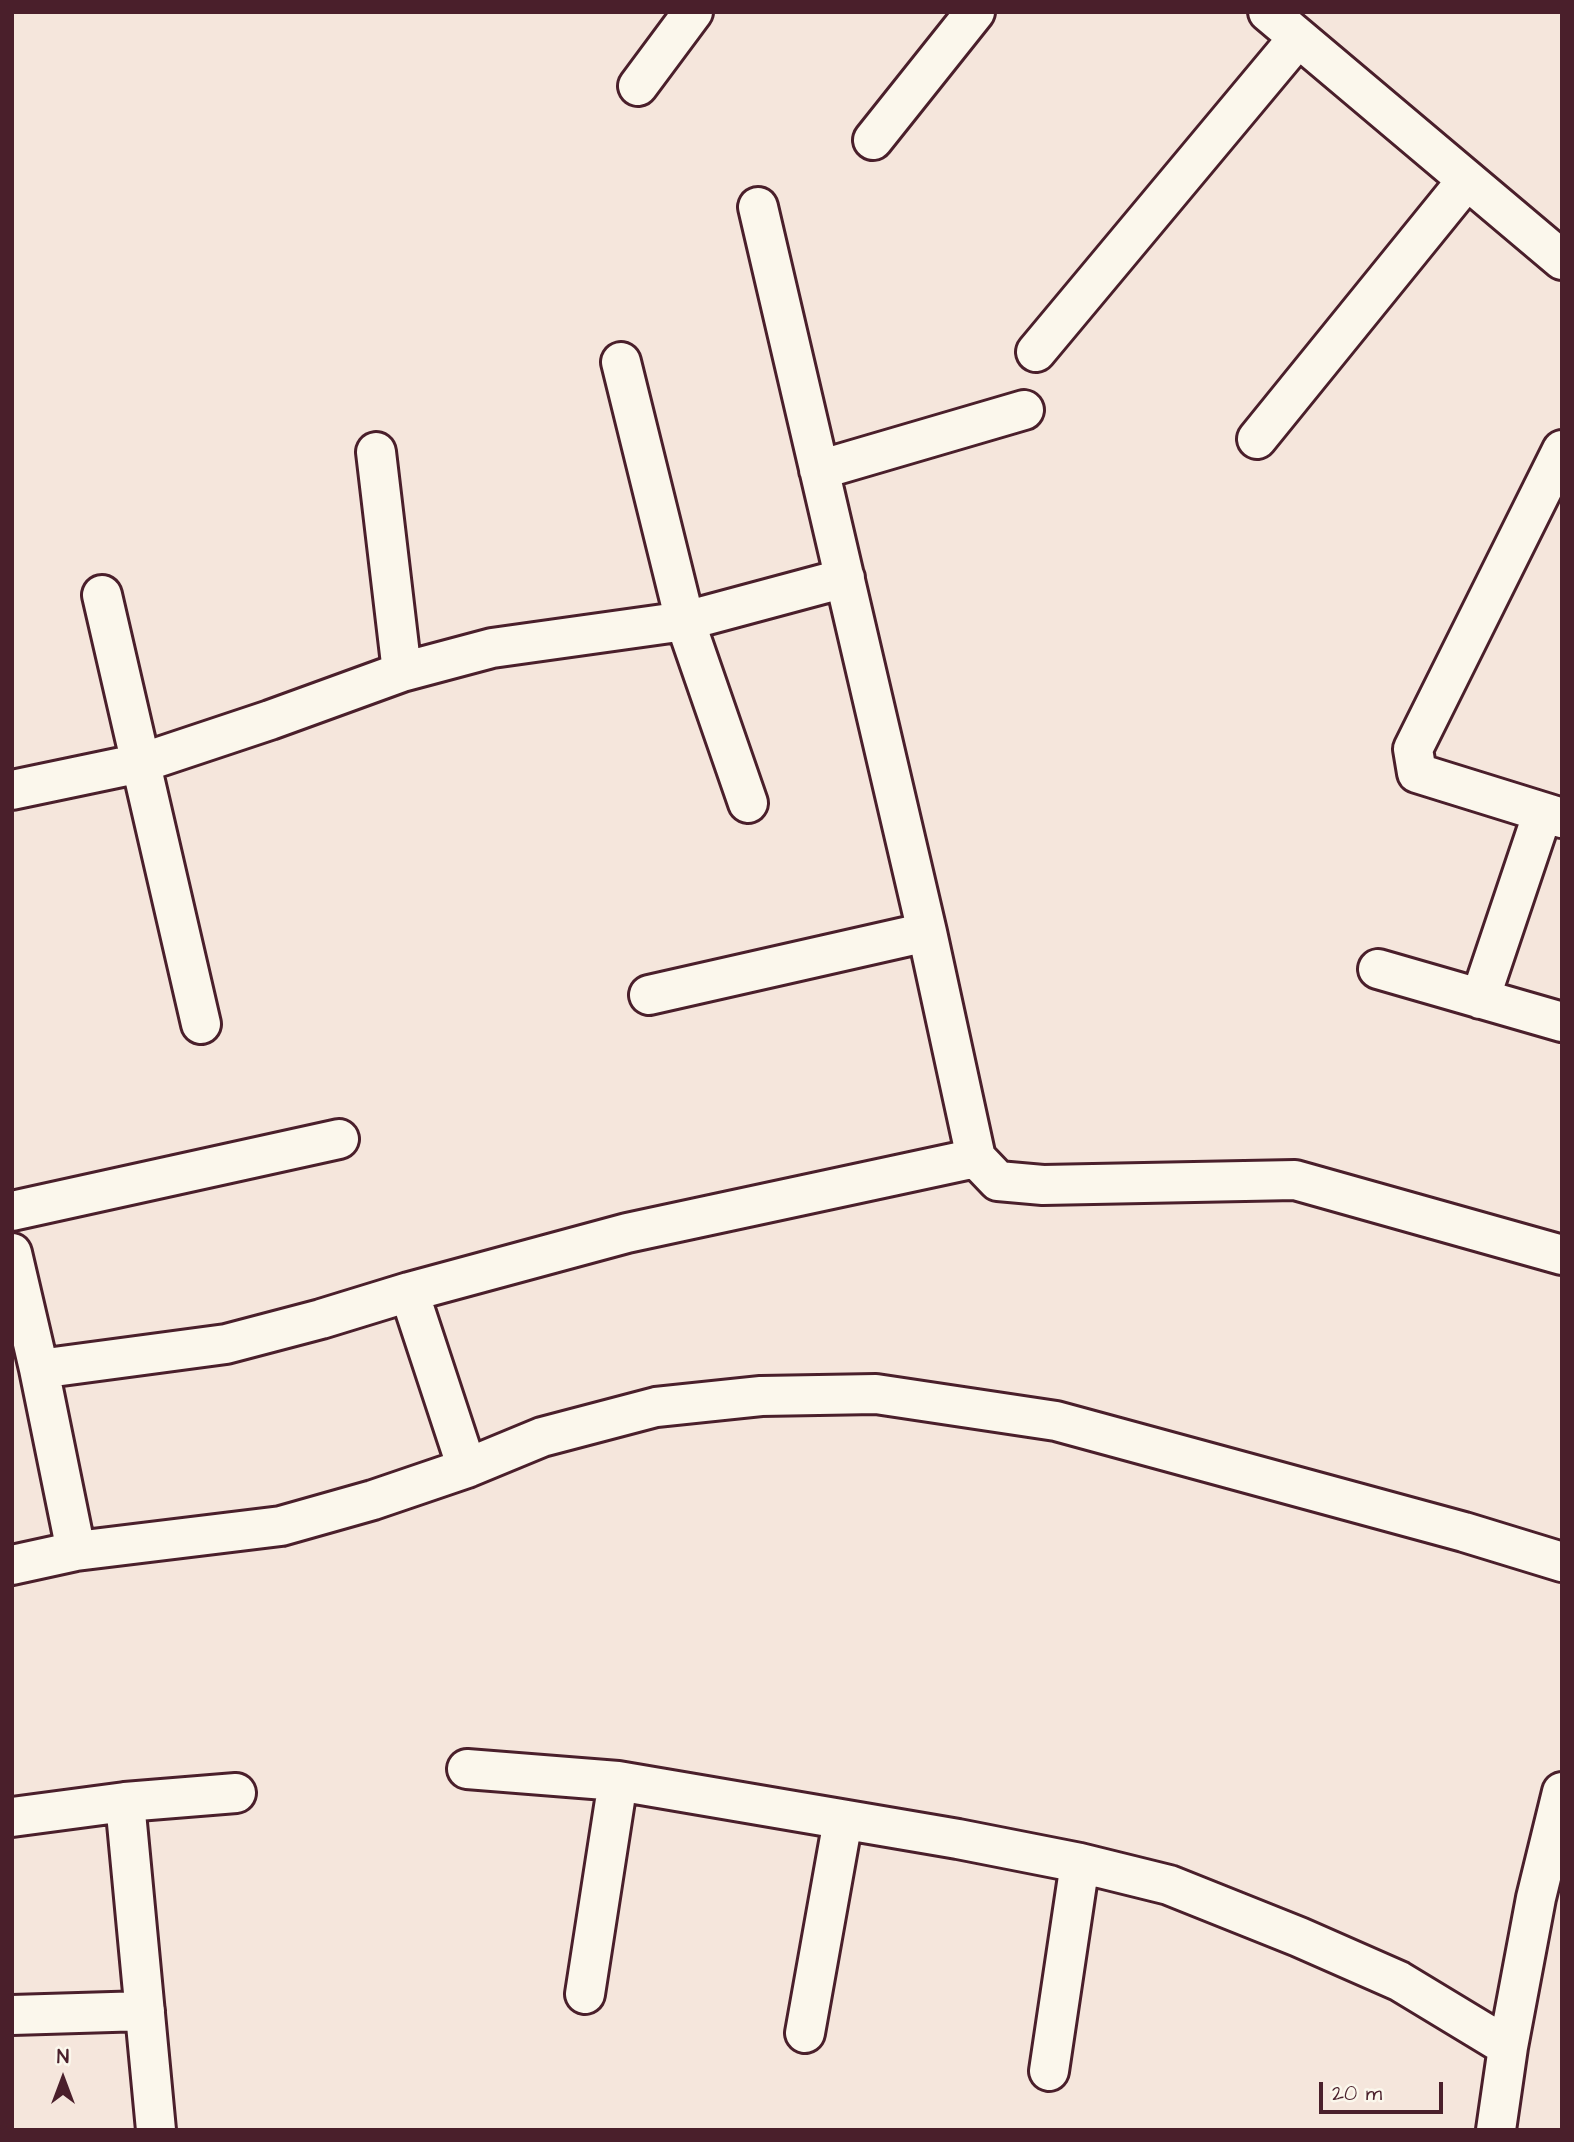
<!DOCTYPE html>
<style>
body{margin:0}
#map{position:relative;width:1574px;height:2142px;overflow:hidden;background:#f5e6dc;font-family:"Architects Daughter",sans-serif}
canvas{display:block}
.frame{position:absolute;inset:0;border:14px solid #4a1f2b;pointer-events:none}
.north{position:absolute;left:28px;top:2044px;width:70px;height:70px;-webkit-text-stroke:5px #fbf7ec;paint-order:stroke;rotate:0deg;font-size:19px;font-weight:700;line-height:28px;text-align:center;color:#4a1f2b}
.north::after{content:'';display:block;margin:auto;width:24px;height:32px;background:#4a1f2b;clip-path:polygon(50% 0,100% 100%,50% 72%,0 100%)}
.scale{position:absolute;left:1319px;top:2082px;width:124px;height:32px;box-sizing:border-box;border:4px solid #4a1f2b;border-top:0;padding-left:9px;font-size:21px;line-height:24px;white-space:nowrap;color:#4a1f2b;-webkit-text-stroke:5px #fbf7ec;paint-order:stroke}
</style>
<div id="map">
<canvas width="1574" height="2142"></canvas>
<div class="frame"></div>
<div class="north">N</div>
<div class="scale">20 m</div>
</div>
<script>
const ctx = document.querySelector('canvas').getContext('2d');
ctx.lineJoin = 'round';
const toPath = rows => new Path2D(rows.map(r => 'M' + r).join(''));
function trace(path, color, width, dash) { ctx.strokeStyle = color; ctx.lineWidth = width; ctx.lineCap = dash ? 'butt' : 'round'; ctx.setLineDash(dash || []); ctx.stroke(path); }
const minor = toPath([
 [1268,12,1562,260],
 [638,86,693,12],
 [873,140,975,12],
 [758,207,927,932,976,1158,998,1181,1043,1185,1295,1180,1562,1255],
 [1036,352,1298,38],
 [621,362,685,621,748,803],
 [1257,439,1467,180],
 [1562,450,1413,749,1417,773,1562,818],
 [376,452,402,672],
 [819,470,1024,410],
 [102,595,201,1024],
 [12,790,141,763,270,720,402,672,492,648,685,621,845,578],
 [1378,969,1562,1022],
 [649,995,927,932],
 [1480,999,1543,812],
 [12,1211,339,1139],
 [12,1253,39,1369,76,1551],
 [409,1292,467,1468],
 [39,1369,226,1344,321,1319,409,1292,627,1233,976,1158],
 [12,1565,76,1551,281,1526,373,1500,467,1468,542,1437,656,1407,761,1396,876,1394,1056,1421,1464,1532,1562,1562],
 [467,1769,618,1781,958,1839,1080,1863,1169,1885,1299,1937,1399,1981,1508,2047],
 [125,1802,156,2130],
 [12,1817,125,1802,236,1793],
 [585,1994,618,1781],
 [12,2015,145,2011],
 [805,2033,843,1820],
 [1049,2071,1080,1863],
 [1496,2130,1508,2047,1536,1898,1562,1792]
]);
trace(minor, '#4a1f2b', 44);
trace(minor, '#fbf7ec', 38);
</script>
